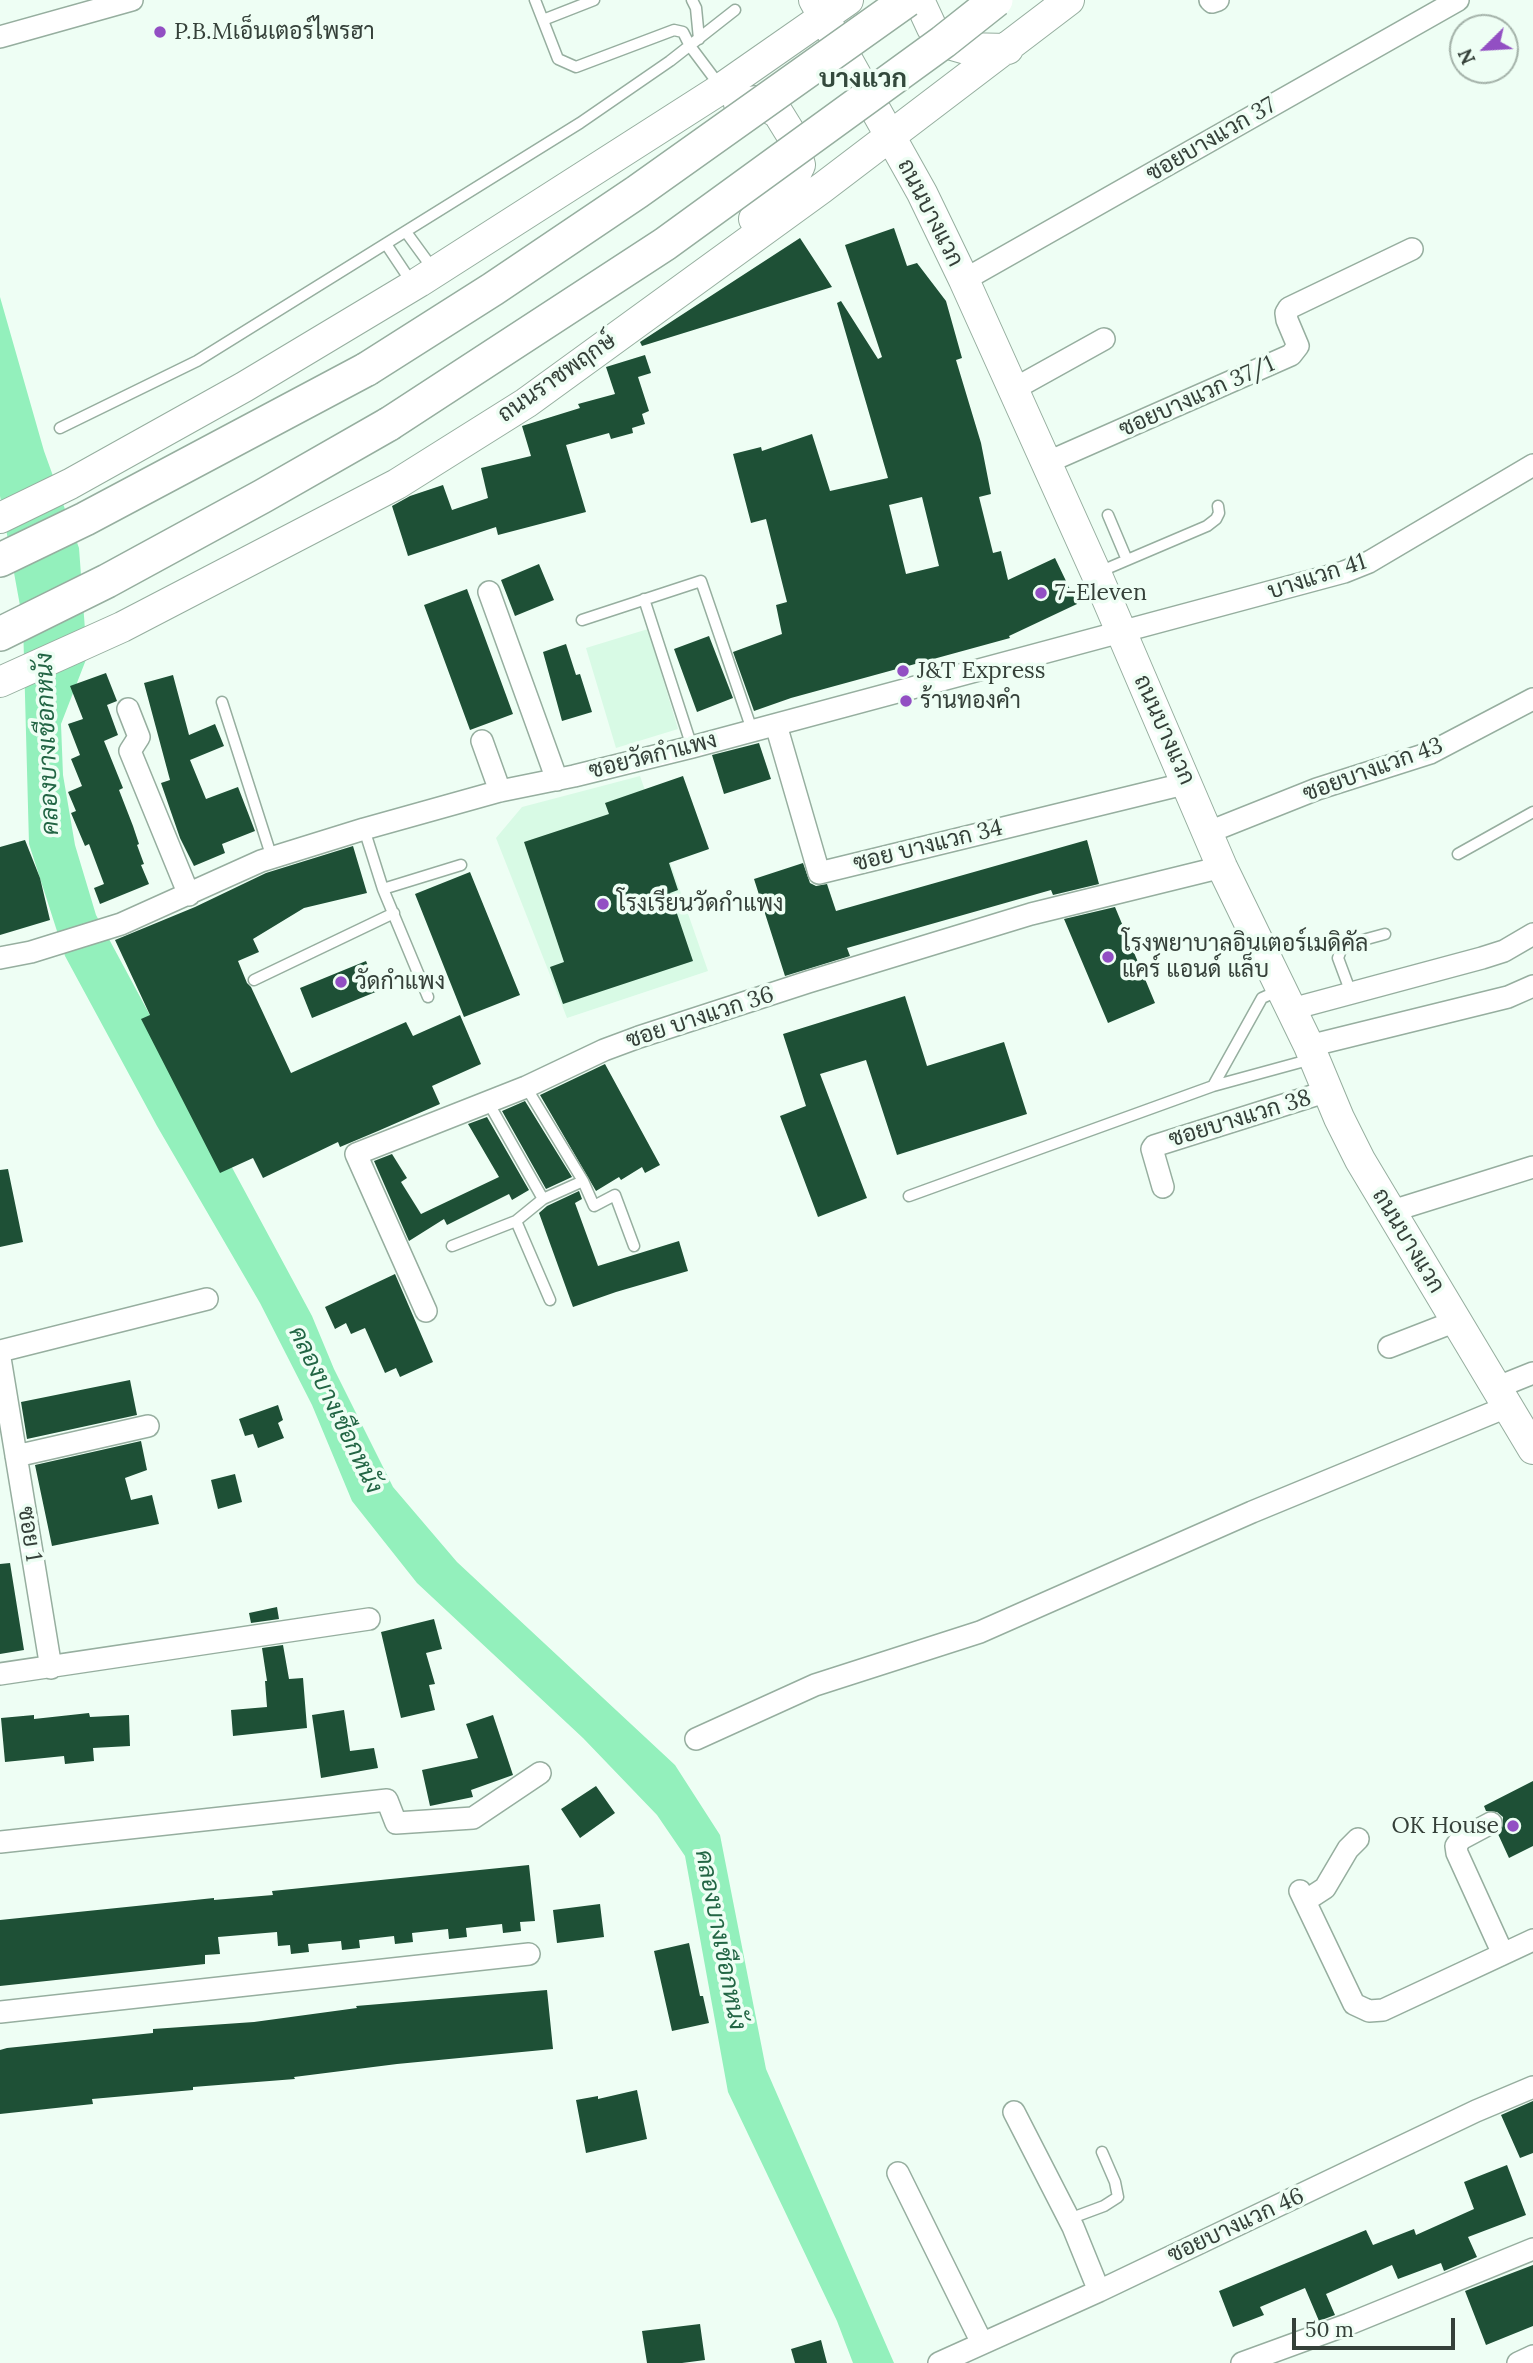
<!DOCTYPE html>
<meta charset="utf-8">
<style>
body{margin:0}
#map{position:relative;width:1533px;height:2363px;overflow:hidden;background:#eefef4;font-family:Lora,serif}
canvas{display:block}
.north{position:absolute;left:1449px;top:14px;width:70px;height:70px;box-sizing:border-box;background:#eefef4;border:2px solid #a4b2a9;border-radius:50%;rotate:246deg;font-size:19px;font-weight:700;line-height:28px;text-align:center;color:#354039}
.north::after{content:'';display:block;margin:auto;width:24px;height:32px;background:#924fc3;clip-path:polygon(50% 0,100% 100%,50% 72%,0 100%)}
.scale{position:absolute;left:1292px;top:2318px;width:163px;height:32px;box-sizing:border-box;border:4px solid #354039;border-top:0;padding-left:9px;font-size:21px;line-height:24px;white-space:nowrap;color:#354039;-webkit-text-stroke:5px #eefef4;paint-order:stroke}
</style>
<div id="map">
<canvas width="1533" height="2363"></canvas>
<div class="north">N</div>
<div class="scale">50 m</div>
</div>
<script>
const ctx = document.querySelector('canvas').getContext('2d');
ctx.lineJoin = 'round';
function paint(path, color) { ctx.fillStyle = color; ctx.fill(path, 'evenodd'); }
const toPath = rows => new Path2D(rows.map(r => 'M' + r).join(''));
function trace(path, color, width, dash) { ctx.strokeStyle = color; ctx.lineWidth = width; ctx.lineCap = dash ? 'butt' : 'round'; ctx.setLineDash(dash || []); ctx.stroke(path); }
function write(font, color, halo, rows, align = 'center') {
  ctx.font = font + ' Lora,Sarabun,serif'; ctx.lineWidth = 7; ctx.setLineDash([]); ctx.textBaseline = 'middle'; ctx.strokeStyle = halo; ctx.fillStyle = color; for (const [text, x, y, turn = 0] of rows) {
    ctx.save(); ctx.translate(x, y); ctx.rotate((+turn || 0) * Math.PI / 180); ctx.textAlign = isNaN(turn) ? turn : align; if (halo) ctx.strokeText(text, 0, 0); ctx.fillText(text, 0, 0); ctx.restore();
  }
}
const built = toPath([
 [648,629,678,729,616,748,586,648],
 [640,776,708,971,567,1018,496,838,522,807]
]);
const water = toPath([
 [0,297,44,451,79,548,87,657,61,724,63,775,75,845,96,915,312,1316,334,1369,393,1487,457,1562,675,1765,720,1835,766,2069,894,2363,853,2363,837,2321,728,2092,685,1856,657,1815,583,1738,417,1583,352,1501,312,1405,260,1303,157,1126,65,956,29,844,23,622,0,496]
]);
const building = toPath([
 [894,228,907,266,917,263,946,301,962,358,956,360,981,443,991,494,979,497,993,553,1001,551,1008,580,1055,558,1077,604,1009,636,1010,638,791,698,754,711,733,652,782,634,776,605,787,602,766,519,751,523,733,454,761,447,762,451,812,434,830,491,888,478,837,303,841,301,878,359,882,357,845,245],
 [922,497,939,566,906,574,889,505],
 [800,238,832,287,642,346,640,342,643,340],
 [645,355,651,373,638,377,649,411,642,414,645,424,632,428,633,433,611,439,609,433,566,445,586,512,498,535,496,527,408,556,392,506,410,496,443,485,452,510,488,498,481,468,531,456,522,426,580,408,578,404,615,394,606,367],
 [539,564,554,600,515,616,501,580],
 [467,589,513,714,470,730,424,605],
 [709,636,733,698,697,712,674,649],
 [566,644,576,675,580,674,592,712,562,721,543,652],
 [106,673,117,701,107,705,118,735,104,741,123,788,119,790,133,826,139,844,137,845,144,864,141,865,149,884,100,904,94,888,104,884,89,844,85,846,71,813,76,811,68,792,82,786,71,759,80,755,68,724,83,719,70,686],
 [173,675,189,735,215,724,224,746,190,760,206,799,238,787,255,831,222,844,225,853,194,866,180,838,162,786,161,783,170,780,144,683],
 [759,743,771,779,724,794,712,755],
 [683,776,709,849,669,863,678,890,670,893,693,961,563,1004,550,967,564,962,524,842,609,814,605,803],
 [25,840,40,878,50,920,0,935,0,847],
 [1087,840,1099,884,1053,895,1051,890,847,948,850,956,785,976,754,879,803,863,810,883,816,886,827,884,836,911],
 [353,846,367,893,304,908,253,939,259,952,238,961,247,983,251,987,291,1073,406,1022,413,1036,460,1015,481,1064,432,1086,440,1104,378,1131,340,1147,338,1142,263,1178,253,1158,220,1173,141,1019,150,1015,115,940,195,907,266,873],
 [470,872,520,995,464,1017,415,894],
 [1115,907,1155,1003,1108,1023,1064,919],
 [366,961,378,991,312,1018,300,988],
 [905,996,927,1066,1004,1042,1027,1114,897,1155,866,1060,820,1074,867,1198,818,1217,780,1116,806,1106,783,1034],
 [605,1064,660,1165,645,1173,642,1167,621,1180,619,1177,596,1191,540,1095],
 [525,1101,572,1177,546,1189,502,1111],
 [487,1117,529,1190,512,1200,509,1194,447,1225,444,1219,409,1241,374,1161,392,1154,407,1178,401,1182,421,1214,499,1177,468,1124],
 [8,1169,23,1242,0,1247,0,1170],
 [579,1191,582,1199,575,1203,598,1266,679,1241,688,1271,616,1292,573,1307,539,1213,547,1206],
 [395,1274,433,1362,400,1377,396,1368,385,1373,365,1328,351,1334,346,1323,335,1329,325,1307],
 [130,1380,137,1415,27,1439,21,1402],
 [278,1405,283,1420,278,1423,284,1438,258,1448,253,1434,245,1436,239,1419],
 [141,1441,147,1470,125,1478,131,1500,152,1495,159,1524,52,1546,35,1465],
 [235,1474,242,1502,218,1509,211,1480],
 [10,1563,24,1650,0,1654,0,1564],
 [277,1607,279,1619,251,1623,249,1613],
 [434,1619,442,1649,426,1653,435,1684,429,1685,435,1710,401,1718,381,1632],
 [283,1645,289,1679,303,1678,307,1728,233,1736,231,1710,267,1707,265,1681,267,1681,262,1648],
 [344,1710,350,1751,374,1748,378,1768,321,1778,312,1715],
 [89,1713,90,1717,129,1715,130,1746,93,1748,94,1761,65,1764,64,1756,5,1762,1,1718,34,1715,34,1719],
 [493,1715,513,1775,471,1790,473,1797,430,1806,422,1770,478,1758,466,1724],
 [1533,1781,1533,1846,1509,1858,1498,1834,1502,1829,1503,1817,1497,1812,1486,1811,1484,1806],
 [596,1786,615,1813,580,1838,561,1809],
 [529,1865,535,1921,520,1922,521,1931,503,1933,502,1924,466,1928,467,1937,449,1939,448,1929,412,1933,413,1942,395,1944,394,1936,359,1940,360,1948,342,1950,341,1941,308,1944,309,1952,291,1954,290,1945,278,1946,277,1932,218,1937,220,1954,205,1955,205,1964,0,1986,0,1920,214,1898,214,1900,273,1895,272,1891],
 [600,1904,604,1937,557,1943,553,1910],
 [689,1943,700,1996,703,1996,709,2023,672,2031,654,1951],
 [547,1990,553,2049,397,2064,294,2077,295,2079,193,2087,193,2090,92,2099,93,2104,0,2114,0,2050,7,2048,153,2033,153,2029,254,2022,357,2008,356,2006],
 [637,2090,647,2139,586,2153,576,2100,598,2096,598,2099],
 [1533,2101,1533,2153,1520,2158,1501,2115],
 [1507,2165,1526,2215,1468,2237,1477,2257,1444,2271,1441,2263,1398,2279,1392,2265,1326,2294,1335,2315,1319,2321,1305,2288,1260,2307,1264,2315,1233,2327,1219,2291,1366,2230,1373,2245,1414,2229,1416,2235,1474,2209,1464,2182],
 [1533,2265,1533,2326,1486,2345,1465,2291],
 [700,2324,705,2360,682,2363,647,2363,642,2331],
 [821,2340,827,2363,795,2363,791,2349]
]);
const lane = toPath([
 [535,0,558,59,576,67,674,30,683,32,690,46,720,86],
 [692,0,696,8,699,39],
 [543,20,594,0],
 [406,232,433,269],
 [386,244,412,283],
 [60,428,197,361,580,123,670,61,735,10],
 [1108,515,1127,560],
 [1099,572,1207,526,1216,519,1219,513,1218,506],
 [644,599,692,747],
 [582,620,701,581,752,730],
 [222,702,272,858],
 [364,829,383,889,428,997],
 [1458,854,1533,812],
 [383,889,461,865],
 [254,980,394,913],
 [1351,993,1338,958,1341,950,1352,943,1385,934],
 [1213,1086,1312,1059],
 [526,1087,583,1181,594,1206,615,1195,634,1246],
 [488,1102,543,1199],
 [909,1196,1213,1086,1262,998,1280,990],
 [516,1221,550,1300],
 [452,1246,516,1221,543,1199,583,1181],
 [1069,2219,1104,2206,1118,2197,1115,2182,1102,2152]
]);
const street = toPath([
 [1210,0,1212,2,1218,0],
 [0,37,132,0],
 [964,280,1458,0],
 [1014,389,1104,339],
 [1046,463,1291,355,1298,346,1287,320,1286,313,1289,308,1412,249],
 [489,592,557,780],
 [128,709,139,737,130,751,189,895],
 [776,725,819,873,1188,783],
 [482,741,500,791],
 [1209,832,1317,789,1430,753,1533,699],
 [0,958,31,952,121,924,261,861,364,829,500,791,574,776,692,747,1344,572,1369,562,1533,465],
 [1292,1009,1482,958,1504,951,1533,934],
 [1309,1046,1508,997,1533,986],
 [1163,1187,1152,1149,1154,1146,1328,1091],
 [1389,1212,1533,1167],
 [426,1311,356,1154,526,1087,604,1050,639,1037,808,982,1031,914,1222,867],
 [1389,1347,1456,1321],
 [0,1351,207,1299],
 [0,1358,51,1668],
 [1498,1387,1533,1373],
 [16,1456,148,1426],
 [0,1674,369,1619],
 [696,1739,815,1685,980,1632,1252,1512,1509,1406],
 [1491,1823,1461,1839,1456,1846,1457,1853,1503,1954],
 [0,1842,387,1800,396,1823,473,1818,540,1773],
 [1300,1891,1354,2004,1369,2011,1383,2010,1533,1940],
 [1305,1901,1325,1888,1348,1849,1358,1839],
 [0,2012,529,1954],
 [1014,2112,1073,2227,1099,2291],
 [898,2173,982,2343],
 [939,2363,1099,2291,1476,2111,1533,2087],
 [1242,2363,1349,2324,1533,2249],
 [1518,2363,1533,2356]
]);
const secondary = toPath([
 [814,0,922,193,964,280,1096,573,1222,867,1309,1046,1339,1118,1360,1160,1533,1449],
 [919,0,932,28,949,44,963,48,1008,49],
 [739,104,756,101,778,113,791,134,800,165,793,179,754,219],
 [0,518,70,484,244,387,419,282,716,92,848,0],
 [0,682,122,627,397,484,526,403,822,188,1069,0]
]);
const primary = toPath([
 [0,560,85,519,367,369],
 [0,634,107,581,263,496,389,424]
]);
const primaryBridge = toPath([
 [367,369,493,289,637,192,907,0],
 [389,424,665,244,943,42,996,0]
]);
const markers = [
 [160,32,7,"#924fc3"],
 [1041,593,7,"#924fc3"],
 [903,671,7,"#924fc3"],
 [906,701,7,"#924fc3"],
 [603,904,7,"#924fc3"],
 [1108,957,7,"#924fc3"],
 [341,982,7,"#924fc3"],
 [1513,1826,7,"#924fc3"]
];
const poiNames = [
 ["P.B.Mเอ็นเตอร์ไพรฮา",174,32],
 ["7-Eleven",1055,593],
 ["J&T Express",917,671],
 ["ร้านทองคำ",920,701],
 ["โรงเรียนวัดกำแพง",617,904],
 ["โรงพยาบาลอินเตอร์เมดิคัล",1122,944],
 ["แคร์ แอนด์ แล็บ",1122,970],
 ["วัดกำแพง",355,982],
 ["OK House",1499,1826,"right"]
];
const streetNames = [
 ["ซอยบางแวก 37",1211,140,-30],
 ["ถนนบางแวก",930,213,63],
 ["ถนนราชพฤกษ์",557,378,-35],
 ["ซอยบางแวก 37/1",1197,397,-24],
 ["บางแวก 41",1317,577,-18],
 ["ถนนบางแวก",1164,730,66],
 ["ซอยวัดกำแพง",653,756,-14],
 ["ซอยบางแวก 43",1373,770,-20],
 ["ซอย บางแวก 34",928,846,-14],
 ["ซอย บางแวก 36",700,1018,-18],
 ["ซอยบางแวก 38",1240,1119,-17],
 ["ถนนบางแวก",1408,1241,59],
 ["ซอย 1",29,1534,81],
 ["ซอยบางแวก 46",1236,2226,-25]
];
const waterNames = [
 ["คลองบางเชือกหนัง",48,744,-92],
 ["คลองบางเชือกหนัง",335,1410,64],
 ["คลองบางเชือกหนัง",720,1940,79]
];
const quarterNames = [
 ["บางแวก",863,80]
];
paint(built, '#d8fae5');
paint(water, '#93f0bc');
paint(building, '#1e5036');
trace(lane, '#96ae9f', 13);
trace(street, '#96ae9f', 24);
trace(secondary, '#96ae9f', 32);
trace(primary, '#96ae9f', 36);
trace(lane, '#fff', 10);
trace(street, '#fff', 21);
trace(secondary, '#fff', 30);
trace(primary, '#fff', 33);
trace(primaryBridge, '#96ae9f', 36, []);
trace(primaryBridge, '#fff', 33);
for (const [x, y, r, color] of markers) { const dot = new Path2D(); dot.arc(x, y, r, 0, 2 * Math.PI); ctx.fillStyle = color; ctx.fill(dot); trace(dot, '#eefef4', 2.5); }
write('23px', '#354039', '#eefef4', poiNames, 'left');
write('23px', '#354039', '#eefef4', streetNames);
write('italic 24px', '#226544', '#eefef4', waterNames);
write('bold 26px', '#33493c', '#eefef4', quarterNames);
</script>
